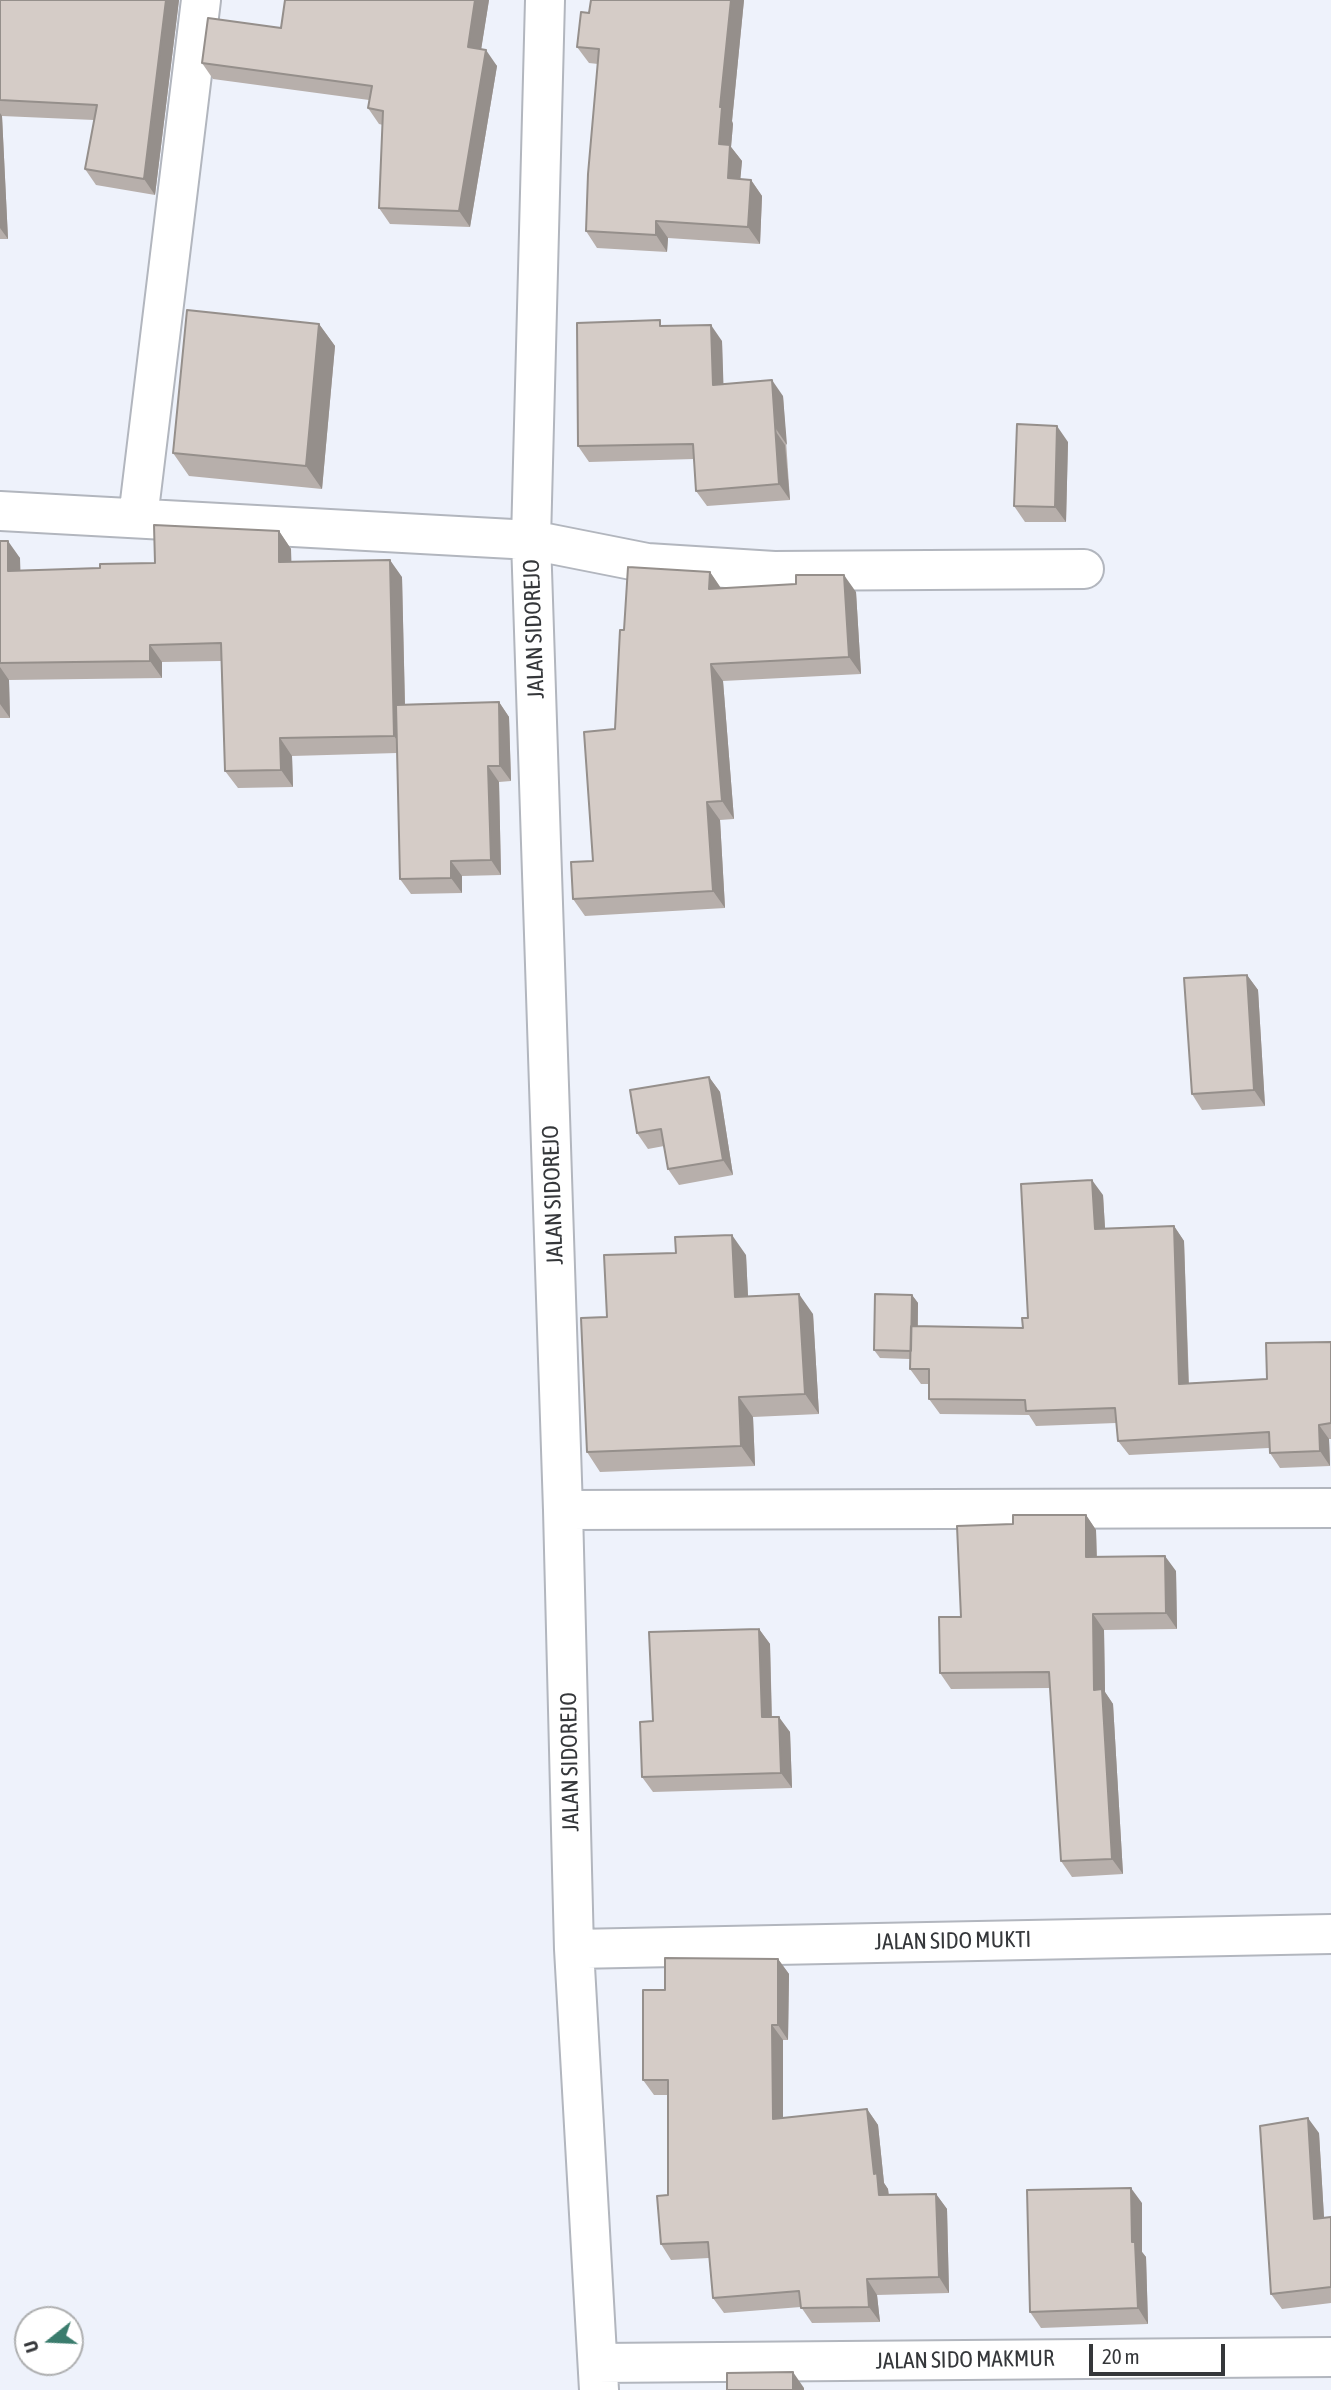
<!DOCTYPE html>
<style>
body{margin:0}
#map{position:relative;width:1331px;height:2390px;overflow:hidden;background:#eef2fb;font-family:"Asap Condensed",sans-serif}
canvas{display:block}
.north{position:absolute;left:14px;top:2306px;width:70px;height:70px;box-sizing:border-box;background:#fff;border:2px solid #aeafb0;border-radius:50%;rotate:252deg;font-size:19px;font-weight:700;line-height:28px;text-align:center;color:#35373a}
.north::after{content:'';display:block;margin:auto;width:24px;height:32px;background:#3a7c6d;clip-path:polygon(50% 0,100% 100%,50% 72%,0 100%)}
.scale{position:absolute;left:1089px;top:2344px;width:136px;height:32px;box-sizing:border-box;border:4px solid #35373a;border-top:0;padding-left:9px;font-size:21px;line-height:24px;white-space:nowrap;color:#35373a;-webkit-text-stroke:5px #fff;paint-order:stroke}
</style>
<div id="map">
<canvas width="1331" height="2390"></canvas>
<div class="north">U</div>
<div class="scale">20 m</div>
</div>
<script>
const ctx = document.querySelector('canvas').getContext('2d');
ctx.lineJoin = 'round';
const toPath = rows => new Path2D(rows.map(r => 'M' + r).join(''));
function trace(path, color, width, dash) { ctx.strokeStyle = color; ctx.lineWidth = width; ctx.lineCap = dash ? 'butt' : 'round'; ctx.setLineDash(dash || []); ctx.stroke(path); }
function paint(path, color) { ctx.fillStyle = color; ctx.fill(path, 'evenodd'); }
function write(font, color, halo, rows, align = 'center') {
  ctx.font = font + ' "Asap Condensed",sans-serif'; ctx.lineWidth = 5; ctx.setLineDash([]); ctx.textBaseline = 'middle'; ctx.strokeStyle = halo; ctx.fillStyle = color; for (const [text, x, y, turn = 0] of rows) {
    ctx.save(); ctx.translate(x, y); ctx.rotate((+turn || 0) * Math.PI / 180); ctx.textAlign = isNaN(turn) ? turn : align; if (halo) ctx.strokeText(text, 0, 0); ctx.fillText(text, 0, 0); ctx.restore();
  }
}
const minor = toPath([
 [545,0,531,540,563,1510,574,1949,599,2390],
 [0,511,531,540,647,563,774,571,1084,569],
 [138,518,201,0],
 [563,1510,1331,1508],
 [574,1949,1331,1934],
 [598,2363,1331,2357]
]);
const wall = toPath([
 [0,0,179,0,155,195,96,185,85,169,94,120,2,116,8,239,0,239],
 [285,0,489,0,481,49,497,66,470,227,390,224,379,208,383,125,379,124,368,108,369,100,213,79,202,63,281,28],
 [591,0,744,0,732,121,733,124,731,147,742,161,740,179,751,180,762,196,760,244,668,238,667,252,597,248,586,231,598,64,589,63,577,47,589,13],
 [319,324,335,346,322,489,189,476,173,453],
 [664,326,722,341,723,384,783,396,790,500,707,506,696,491,694,459,589,462,578,446],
 [1068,442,1066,522,1025,522,1014,506],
 [279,531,291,549,291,562,402,577,405,704,499,702,509,717,511,781,499,782,501,875,462,876,462,893,411,894,400,879,397,753,292,756,293,787,238,788,225,771,221,661,162,662,162,678,9,680,10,718,0,718,0,541,20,558,20,570,100,568,155,563],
 [710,572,721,588,856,592,861,674,723,681,734,819,720,820,725,908,585,916,573,899,593,861,615,729,624,630],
 [1247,975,1258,990,1265,1106,1202,1110,1192,1094],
 [709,1077,720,1092,733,1175,679,1185,668,1169,664,1146,648,1149,637,1133],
 [1103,1195,1105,1229,1174,1226,1184,1241,1189,1383,1267,1379,1331,1342,1331,1439,1329,1439,1330,1466,1280,1468,1270,1453,1269,1448,1129,1455,1118,1441,1116,1423,1036,1426,1029,1415,940,1414,929,1399,929,1384,921,1384,910,1369,910,1359,880,1358,874,1350,912,1295,918,1303,918,1326,1023,1328],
 [746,1255,748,1297,813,1314,819,1414,753,1417,755,1466,600,1472,587,1452],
 [1086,1515,1096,1530,1097,1557,1176,1571,1177,1629,1104,1630,1105,1692,1113,1704,1123,1874,1072,1877,1061,1861,1050,1688,951,1689,940,1673,961,1617,1013,1524],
 [759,1629,770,1644,772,1717,790,1732,792,1788,653,1792,642,1777,653,1721],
 [778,1959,789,1974,788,2040,783,2040,783,2118,867,2109,878,2125,884,2183,888,2189,889,2195,936,2194,947,2209,949,2293,877,2295,880,2322,812,2323,801,2307,724,2313,713,2298,709,2258,671,2260,661,2244,668,2195,668,2095,654,2095,643,2080,665,1990],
 [1319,2133,1324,2218,1331,2217,1331,2303,1282,2309,1271,2294],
 [1142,2203,1142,2252,1146,2257,1148,2324,1041,2328,1030,2312]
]);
const shadedWall = toPath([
 [166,0,179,0,155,195,144,179],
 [475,0,489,0,479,63,468,47],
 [731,0,744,0,732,121,733,124,731,147,742,161,739,195,728,178,719,144,720,107],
 [486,50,497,66,470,227,459,211],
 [0,113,2,116,8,239,0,228],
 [751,180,762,196,760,244,748,227],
 [656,221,668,238,667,252,656,235],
 [319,324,335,346,322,489,306,466],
 [711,325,722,341,724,400,713,385],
 [772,380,783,396,787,445,776,429],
 [1057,426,1068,442,1066,522,1055,507],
 [774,429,785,445,790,500,779,484],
 [279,531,291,549,292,579,279,562],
 [8,541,20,558,21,588,8,571],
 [390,560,402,577,406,753,394,736],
 [710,572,722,590,709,589],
 [844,575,856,592,861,674,849,657],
 [150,645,162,662,162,678,150,661],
 [711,664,723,681,734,819,722,801],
 [0,667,9,680,10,718,0,704],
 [499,702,509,717,511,781,500,766],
 [280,738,292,756,293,787,281,770],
 [488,766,499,782,501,875,491,860],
 [707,802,720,820,725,908,713,891],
 [451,861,462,876,462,893,451,878],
 [1247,975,1258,990,1265,1106,1254,1090],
 [709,1077,720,1092,733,1175,723,1160],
 [1092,1180,1103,1195,1106,1244,1095,1229],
 [1174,1226,1184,1241,1189,1398,1179,1384],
 [732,1235,746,1255,749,1317,735,1297],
 [799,1294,813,1314,819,1414,805,1394],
 [912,1295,918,1303,917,1359,912,1351],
 [739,1397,753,1417,755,1466,741,1446],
 [1319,1425,1329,1439,1330,1466,1320,1451],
 [1086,1515,1096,1530,1097,1573,1086,1557],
 [1165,1556,1176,1571,1177,1629,1166,1613],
 [1093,1614,1104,1630,1105,1692,1113,1704,1123,1874,1112,1859,1094,1690],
 [759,1629,770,1644,772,1733,762,1717],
 [779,1717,790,1732,792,1788,781,1773],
 [778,1959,789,1974,788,2040,778,2025],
 [772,2025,783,2040,783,2134,773,2119],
 [867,2109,878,2125,884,2183,888,2189,890,2211,879,2195,874,2174],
 [1308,2118,1319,2133,1325,2234,1314,2219],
 [1131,2188,1142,2203,1142,2252,1146,2257,1148,2324,1138,2308,1132,2242],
 [936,2194,947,2209,949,2293,939,2277],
 [867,2279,877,2295,880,2322,869,2307],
 [793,2372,804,2388,804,2390,793,2390]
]);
const building = toPath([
 [0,0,166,0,144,179,85,169,97,105,0,100,0,0],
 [285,0,475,0,468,47,486,50,459,211,379,208,383,111,368,108,372,86,202,63,208,18,281,28,285,0],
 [591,0,731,0,720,107,722,107,719,144,730,145,728,178,751,180,748,227,656,221,656,235,586,231,588,174,599,49,577,47,581,12,589,13,591,0],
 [187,310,319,324,306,466,173,453,187,310],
 [660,320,660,326,711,325,713,385,772,380,779,484,696,491,693,444,578,446,577,323,660,320],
 [1017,424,1057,426,1055,507,1014,506,1017,424],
 [154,525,279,531,279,562,390,560,394,736,280,738,281,770,225,771,221,643,150,645,150,661,0,663,0,541,8,541,8,571,100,568,100,564,155,563,154,525],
 [628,567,710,572,709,589,796,584,796,575,844,575,849,657,711,664,722,801,707,802,713,891,573,899,571,862,593,861,584,732,615,729,620,630,624,630,628,567],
 [499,702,500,766,488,766,491,860,451,861,451,878,400,879,396,705,499,702],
 [1247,975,1254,1090,1192,1094,1184,978,1247,975],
 [709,1077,723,1160,668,1169,661,1129,637,1133,630,1090,709,1077],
 [1092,1180,1095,1229,1174,1226,1179,1384,1267,1379,1266,1343,1331,1342,1331,1423,1319,1425,1320,1451,1270,1453,1269,1432,1118,1441,1115,1408,1026,1411,1025,1400,929,1399,929,1369,910,1369,911,1326,1023,1328,1022,1318,1028,1318,1021,1184,1092,1180],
 [732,1235,735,1297,799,1294,805,1394,739,1397,741,1446,587,1452,581,1318,607,1317,604,1255,676,1253,675,1237,732,1235],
 [875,1294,912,1295,911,1351,874,1350,875,1294],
 [1013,1515,1086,1515,1086,1557,1165,1556,1166,1613,1093,1614,1094,1690,1102,1689,1112,1859,1061,1861,1049,1672,940,1673,939,1617,961,1617,957,1526,1013,1524,1013,1515],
 [759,1629,762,1717,779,1717,781,1773,642,1777,640,1722,653,1721,649,1632,759,1629],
 [665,1958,778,1959,778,2025,772,2025,773,2119,867,2109,874,2174,877,2173,879,2195,936,2194,939,2277,867,2279,869,2307,801,2308,799,2291,713,2298,708,2242,661,2244,657,2196,668,2195,668,2080,643,2080,643,1990,665,1990,665,1958],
 [1308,2118,1314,2219,1331,2217,1331,2287,1271,2294,1260,2126,1308,2118],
 [1131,2188,1132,2242,1135,2242,1138,2308,1030,2312,1027,2190,1131,2188],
 [793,2372,793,2390,727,2390,727,2373,793,2372]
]);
const streetNames = [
 ["JALAN SIDOREJO",534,629,-92],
 ["JALAN SIDOREJO",553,1195,-92],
 ["JALAN SIDOREJO",570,1762,-91],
 ["JALAN SIDO MUKTI",953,1941,-1],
 ["JALAN SIDO MAKMUR",965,2360,-1]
];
trace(minor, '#b2b6be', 42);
trace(minor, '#fff', 38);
paint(wall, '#b7afab');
paint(shadedWall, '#958f8b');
paint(building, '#d5ccc7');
trace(building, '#958f8b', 2);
write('23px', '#35373a', '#fff', streetNames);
</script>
